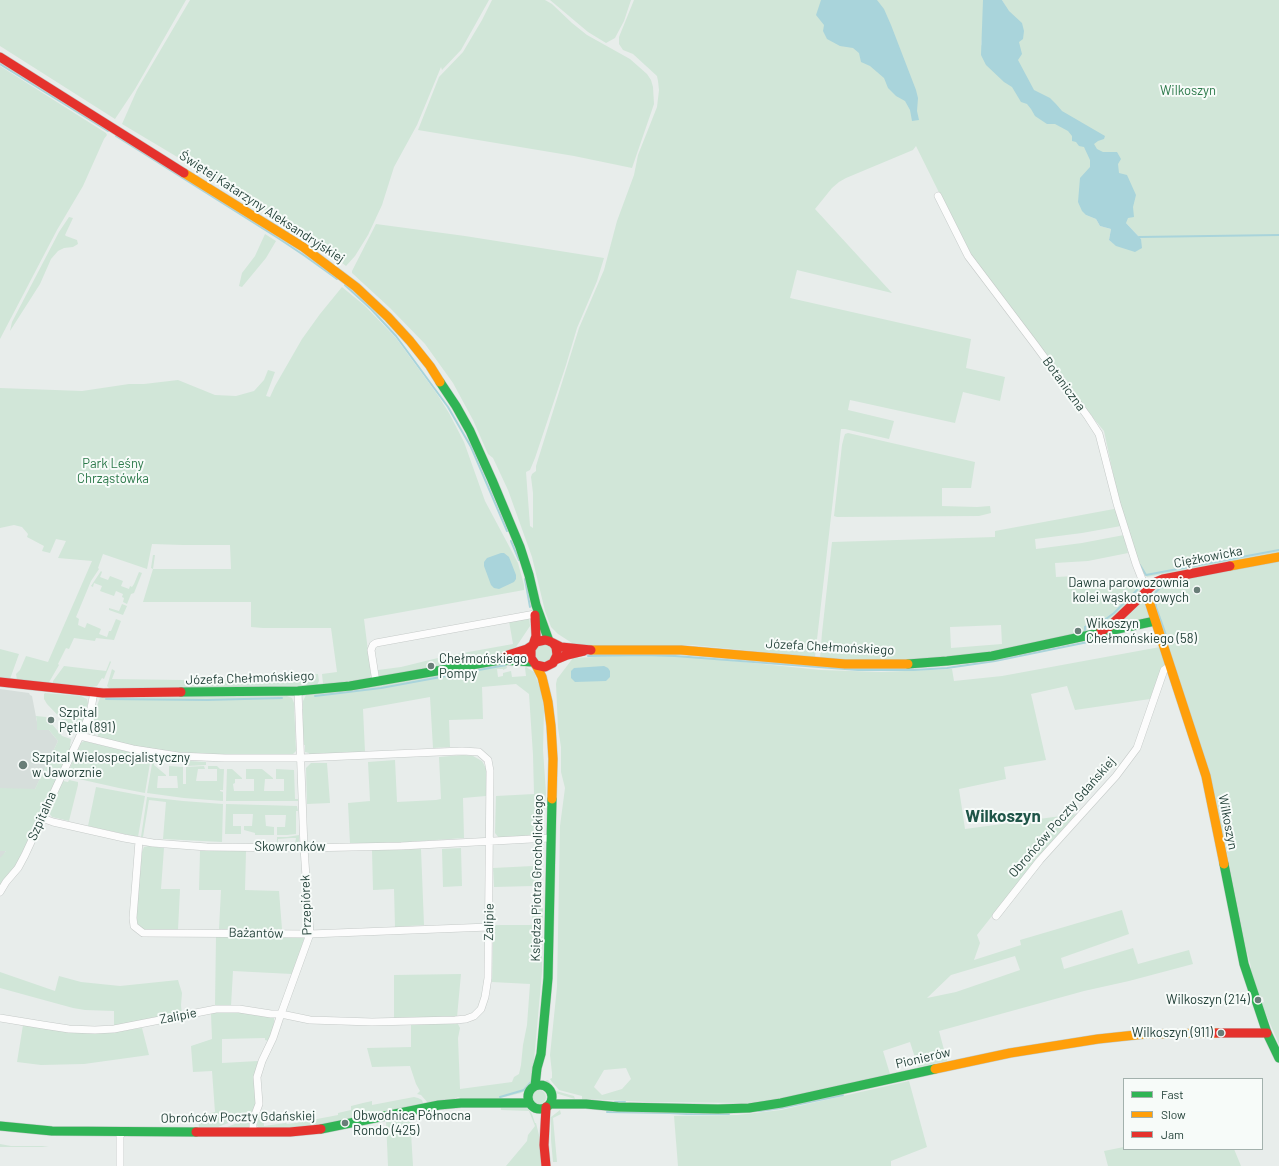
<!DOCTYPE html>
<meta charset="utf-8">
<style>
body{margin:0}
#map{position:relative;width:1279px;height:1166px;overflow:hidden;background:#e8edeb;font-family:Barlow,sans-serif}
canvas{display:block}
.legend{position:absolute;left:1123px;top:1078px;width:140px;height:72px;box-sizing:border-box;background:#f7fbf9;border:1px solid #a3b1ad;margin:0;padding:5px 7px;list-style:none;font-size:12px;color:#24423a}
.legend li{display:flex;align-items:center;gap:8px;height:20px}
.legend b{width:20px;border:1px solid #a3b1ad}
</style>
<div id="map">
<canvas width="1279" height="1166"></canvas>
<ul class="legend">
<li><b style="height:5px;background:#30b455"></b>Fast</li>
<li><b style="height:5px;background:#ff9f0a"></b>Slow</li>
<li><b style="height:5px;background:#e5322d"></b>Jam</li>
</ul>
</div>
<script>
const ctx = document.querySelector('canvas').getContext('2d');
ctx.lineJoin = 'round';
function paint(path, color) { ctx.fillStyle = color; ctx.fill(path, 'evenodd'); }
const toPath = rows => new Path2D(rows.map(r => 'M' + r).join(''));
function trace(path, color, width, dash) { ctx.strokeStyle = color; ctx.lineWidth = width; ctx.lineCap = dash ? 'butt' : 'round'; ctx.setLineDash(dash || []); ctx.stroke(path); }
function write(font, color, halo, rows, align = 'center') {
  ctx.font = font + ' Barlow,sans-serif'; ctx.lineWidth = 4; ctx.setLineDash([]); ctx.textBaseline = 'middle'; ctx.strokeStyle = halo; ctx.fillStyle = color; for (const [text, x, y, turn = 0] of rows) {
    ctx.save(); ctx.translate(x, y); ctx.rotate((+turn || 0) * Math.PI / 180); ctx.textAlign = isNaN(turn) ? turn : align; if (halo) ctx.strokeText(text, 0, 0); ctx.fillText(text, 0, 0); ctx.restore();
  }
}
const built = toPath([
 [0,689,29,693,30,695,32,696,37,722,37,730,49,730,58,741,0,863]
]);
const green = toPath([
 [0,0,186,0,135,89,115,119,0,46],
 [190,0,489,0,461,50,442,70,441,67,417,125,394,167,382,205,368,235,355,256,346,266,329,253,246,198,122,124,137,90],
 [492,0,545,0,552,4,572,23,587,35,630,59,647,74,651,80,653,87,654,104,632,168,574,156,418,130,439,77,463,52,482,20],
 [550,0,631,0,624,21,615,38,606,43,588,32],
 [634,0,983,0,983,30,981,46,1006,7,1002,0,1279,0,1279,552,1147,577,1142,572,1138,564,1131,537,1118,497,1104,431,1081,403,970,255,916,146,913,150,846,178,839,182,832,188,815,209,892,293,797,270,790,298,971,339,966,368,1005,377,1000,401,963,392,955,423,850,400,848,410,894,421,889,439,845,429,841,429,815,657,691,645,572,645,572,643,558,634,551,627,545,611,532,557,508,490,493,458,488,454,473,420,453,383,425,344,390,308,352,273,352,271,376,224,465,236,604,258,597,281,577,328,566,365,535,458,530,470,526,472,530,526,533,528,533,493,531,477,532,474,536,471,536,466,579,328,604,270,617,221,634,175,638,155,657,107,659,90,658,81,657,76,633,54,623,50,619,44,619,37],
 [1103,152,1117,152,1115,214,1126,223,1141,239,1117,246,1109,240,1111,229,1100,226,1096,219,1086,215],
 [0,66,106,133,107,135,104,139,83,186,57,230,0,339],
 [69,217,73,218,65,235,66,236,77,240,78,244,73,247,64,248,58,251,51,259,40,284,10,331,12,322,59,232],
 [265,234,276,241,266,258,242,287,239,286,242,273,255,256],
 [342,287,364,305,396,338,437,394,449,413,464,442,485,501,518,563,524,585,524,590,364,619,371,675,369,679,323,684,322,674,337,672,331,628,263,628,251,627,251,602,143,602,153,569,151,568,153,555,155,555,153,569,231,569,230,545,183,545,152,544,147,569,103,554,98,568,99,569,91,581,76,617,79,619,78,625,85,628,87,623,101,629,99,634,107,637,109,631,111,631,116,619,121,621,114,640,96,638,95,641,74,638,69,649,66,648,58,664,59,665,48,684,17,680,16,674,20,670,26,656,48,662,92,561,58,558,66,541,56,539,50,553,42,551,44,546,27,537,28,534,22,527,14,525,0,528,0,388,82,391,129,384,144,384,178,380,215,395,236,396,254,391,264,380,268,370,275,372,266,396,270,397,275,386,302,339,320,314],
 [848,433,975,462,971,488,942,488,942,506,977,507,990,506,991,513,979,516,837,517,834,516,842,445,844,437,845,434],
 [1114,509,1117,510,1121,526,1082,533,1035,539,1036,549,1082,543,1124,535,1128,553,1088,561,1055,563,1056,577,1076,576,1077,587,1137,582,1138,586,1140,587,1140,591,1136,596,1111,619,1102,625,1094,629,1081,633,1080,629,1075,630,1075,634,1010,648,948,658,891,661,820,658,822,633,832,542,995,537,995,531],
 [1001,625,1002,644,951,648,950,627],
 [1279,560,1279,1044,1261,1003,1264,1002,1263,997,1258,997,1249,973,1251,967,1246,949,1224,838,1167,646,1170,641,1168,637,1165,637,1154,605,1153,594,1155,590,1166,583],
 [101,571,102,572,100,577,108,580,110,576,123,581,121,586,129,589,130,586,132,587,134,584,139,572,142,573,134,593,131,594,127,604,123,602,124,598,122,597,123,594,116,591,114,596,100,591,102,586,94,583,93,587,91,586],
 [1142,602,1144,602,1149,615,1149,618,1121,623,1121,622],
 [122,604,127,606,123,615,109,610,109,608,119,611],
 [529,617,530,626,516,647,513,648,512,654,380,677,379,676,378,670,401,667,446,656,513,644,509,621],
 '535 653a9 9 0 1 1 18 0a9 9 0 1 1-18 0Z',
 [1160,647,1165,663,1150,699,1075,710,1067,686,1031,694,1046,760,1004,767,1006,779,959,789,965,829,1076,814,1041,854,977,935,980,943,974,960,1021,945,1020,940,1122,910,1129,934,1061,958,1064,969,1133,948,1138,964,1189,950,1193,964,1129,981,1084,991,939,1031,947,1061,918,1067,910,1042,883,1051,890,1074,790,1097,748,1103,647,1102,585,1099,584,1101,582,1100,582,1096,559,1090,552,1082,550,1079,552,1078,552,1073,550,1055,557,987,560,826,565,788,561,772,561,747,558,728,556,684,557,679,573,658,617,656,684,656,821,670,881,672,952,669,954,681,1002,676],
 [1015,956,1020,970,956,992,927,998,951,975],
 [626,1068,631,1079,622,1089,602,1095,594,1087,604,1070],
 [0,649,19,654,10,679,0,677],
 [110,661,111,662,106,674,104,679,102,678,97,686,92,687,53,684,53,681,64,666,106,671],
 [506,664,507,668,503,670,503,669,497,669,498,677,503,676,503,673,511,671,512,677,526,676,525,668,526,667,534,672,541,691,544,710,543,750,546,793,542,830,538,835,499,838,495,833,496,796,534,794,533,755,529,694,516,684,482,687,483,719,449,720,450,747,433,748,430,697,363,709,365,752,363,754,309,755,309,753,305,752,305,745,302,745,301,709,303,709,303,701,306,695],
 [112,669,115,671,112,679,183,680,287,678,287,676,318,674,319,681,317,685,251,689,109,688,107,686,108,683],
 [45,693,81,696,87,699,88,703,86,710,88,711,82,724,79,728,73,730,69,727,47,704,44,699,44,694],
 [287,696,292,698,294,703,296,751,293,754,285,754,285,755,188,754,147,749,97,738,100,729,94,727,93,731,96,732,95,735,88,731,88,728,93,716,100,698],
 [36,716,46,717,62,736,71,739,70,746,72,746,16,866,0,886,0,858,6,851,0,851,0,788,35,789,58,741,49,730,37,730,37,722],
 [84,741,151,757,145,793,119,788,70,777,70,775,68,774,68,772,81,743],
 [463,755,473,756,482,761,487,770,486,796,463,798,464,838,394,843,350,844,348,803,370,801,368,762,395,760,397,802,436,800,441,799,439,757],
 [153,758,159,759,157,764,154,763,154,765,166,775,166,776,158,776,157,788,178,788,177,776,169,776,169,766,183,767,183,784,186,784,186,767,204,766,205,769,198,769,196,781,217,781,217,769,208,769,208,766,217,766,220,769,224,769,223,790,220,790,220,791,223,792,223,801,184,798,147,793],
 [189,761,206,762,206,765,186,766,186,763],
 [311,763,327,763,330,803,307,804,306,768],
 [227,769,232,769,242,778,242,779,235,779,235,783,233,784,234,791,254,791,254,779,246,779,246,769,262,769,273,778,273,779,265,779,264,791,284,791,284,779,276,779,276,769,294,770,295,799,298,799,298,801,226,801],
 [69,780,78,782,78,785,69,821,52,817,49,813,63,781,68,782],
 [96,787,145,796,138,837,88,826],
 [147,797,183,801,223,804,222,842,163,839,166,802,149,800,143,837,141,837],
 [226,804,297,806,298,811,296,811,296,834,287,835,277,835,277,827,285,827,286,815,265,815,266,826,274,827,274,835,255,835,255,833,244,830,244,826,252,826,253,814,233,814,233,826,241,826,241,834,225,834],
 [299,835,299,841,297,843,295,844,296,838,291,838,278,839,278,843,277,843,277,837,287,837],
 [534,842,543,843,544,847,538,884,539,891,538,902,543,909,542,972,532,1083,525,1091,521,1093,496,1099,466,1100,458,1097,452,1100,428,1103,421,1095,417,1094,420,1091,416,1084,410,1066,372,1067,367,1048,411,1047,411,1024,457,1022,460,1028,458,1038,460,1089,512,1082,514,1077,519,1074,521,1065,523,1045,527,1025,530,984,492,982,493,940,494,925,532,925,533,886,494,887,493,868,533,866],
 [148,846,164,848,161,889,180,889,178,930,147,930,141,928,137,923,136,916,142,852,144,847],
 [461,848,462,886,443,887,442,849],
 [421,849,424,925,395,927,394,889,373,890,372,850],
 [200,851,246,851,245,890,279,891,282,929,219,929,221,890,199,890],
 [216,936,305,937,292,974,233,971,231,1006,215,1005],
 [0,972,55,991,59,976,81,982,120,986,178,980,182,993,181,1005,182,1015,114,1027,114,1011,85,1010,73,1008,0,988],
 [461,974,457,1017,394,1019,394,975],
 [239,1011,271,1016,274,1018,274,1021,273,1033,269,1041,265,1040,265,1038,222,1039,222,1063,258,1061,255,1074,257,1096,254,1113,218,1127,199,1128,198,1116,215,1112,212,1071,193,1072,191,1046,212,1039,211,1014,212,1012],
 [23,1025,115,1032,142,1028,149,1055,84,1064,41,1065,17,1062],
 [546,1080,548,1080,556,1091,574,1096,575,1099,555,1093,548,1085],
 [909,1081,927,1147,891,1161,891,1166,678,1166,674,1116,737,1115,781,1110],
 '532 1097a7 7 0 1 1 14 0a7 7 0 1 1-14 0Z',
 [414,1097,418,1098,422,1100,423,1103,422,1104,309,1127,261,1129,255,1124,259,1114,263,1113,264,1126,286,1123,287,1124,296,1123,338,1115,338,1113,351,1110,351,1106,363,1103,372,1101,372,1105],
 [515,1107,527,1108,532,1114,535,1123,536,1123,539,1135,542,1166,506,1166,527,1141,528,1135,535,1126,529,1111,501,1110,501,1108],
 [560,1110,561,1114,553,1118,557,1162,553,1162,551,1140,551,1117],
 [410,1116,413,1166,388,1166,386,1120],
 [251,1118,250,1129,227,1127],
 [0,1144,11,1146,49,1146,42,1147,0,1147],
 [1124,1147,1124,1149,1234,1149,1241,1166,1108,1166,1104,1151]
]);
const water = toPath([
 [821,0,877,0,884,9,891,25,916,90,918,98,917,111,919,120,912,121,910,110,905,101,896,96,888,88,884,78,870,66,861,62,859,53,853,48,840,46,827,39,823,31,824,25,816,15],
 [983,0,1002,0,1009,11,1022,23,1024,31,1023,39,1019,42,1022,54,1018,60,1034,90,1050,98,1056,104,1062,111,1105,136,1104,139,1098,141,1094,144,1097,149,1103,152,1117,152,1121,159,1118,164,1119,173,1127,175,1136,195,1133,207,1134,217,1128,218,1126,223,1141,239,1142,248,1135,252,1116,246,1109,240,1111,229,1100,226,1096,219,1086,215,1082,211,1078,202,1080,178,1090,167,1090,160,1084,147,1079,146,1076,142,1072,141,1072,136,1068,131,1055,124,1047,124,1035,116,1031,109,1027,104,1021,102,1012,87,1004,82,986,65,981,55],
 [501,553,504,553,509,557,516,575,516,579,514,582,499,589,494,588,491,585,484,566,484,562,487,558],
 [604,666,608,668,610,671,610,677,606,681,575,682,571,678,571,671,574,668]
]);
const stream = toPath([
 [0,64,108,131],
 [116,136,278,238,305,256,337,279],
 [1139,237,1279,235],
 [345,285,371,309,396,336,448,407,471,447,507,531],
 [511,541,519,560],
 [1140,565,1146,575,1279,550],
 [525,579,530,607],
 [1085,631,1085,627,1106,619,1114,613,1137,590,1138,584],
 [1166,635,1156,607,1155,596,1156,592,1160,588,1173,582],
 [588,656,643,655,675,656,858,670,914,670,947,668,995,661,1088,642,1088,641],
 [315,696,381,688,506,665],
 [106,699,207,700,282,698],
 [500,1097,524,1090,532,1081],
 [615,1102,625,1102],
 [759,1111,781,1108,843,1095],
 [607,1112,669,1113],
 [670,1113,687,1114],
 [688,1114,729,1114]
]);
const street = toPath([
 [938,196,968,256,1036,346,1088,417,1099,434,1117,504,1136,564,1145,587,1146,592],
 [376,682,371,650,373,645,376,643,535,614],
 [42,818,53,822,124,838,153,843,207,847,304,848,401,846,550,838],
 [139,841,133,918,134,926,143,933,310,934,489,927],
 [0,892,6,882,18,868,25,855,90,714,94,692],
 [996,916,1040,860,1116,776,1137,748,1164,670,1170,666],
 [0,1018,43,1025,69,1029,95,1030,114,1029,216,1009,239,1009,271,1014,281,1014,310,1020,372,1022,455,1020,466,1019,474,1016,481,1009,485,997,488,978,490,771,488,760,479,752,462,751,301,758,225,758,178,756,133,749,80,736],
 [253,1132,253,1120,259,1104,257,1077,262,1061,273,1038,281,1014,310,934,304,848,298,691],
 [120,1166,120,1136,123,1132]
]);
const fast = toPath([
 [440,382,456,406,470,431,492,480,520,547,529,575,536,605,549,641],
 [908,664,947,661,992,656,1155,621],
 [181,692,298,691,350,686,500,660,533,662],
 [1224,864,1244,964,1267,1033,1279,1058],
 '528 1097a12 12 0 1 1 24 0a12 12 0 1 1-24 0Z',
 [535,1086,537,1068,541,1054,548,978,552,799],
 [550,1104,586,1104,618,1107,718,1109,749,1108,781,1103,935,1069],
 [0,1126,52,1131,196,1132],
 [321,1129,439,1105,461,1103,529,1103]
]);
const slow = toPath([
 [184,173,303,247,356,287,388,317,410,341,430,366,440,382],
 [1230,566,1279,557],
 [1146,592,1206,776,1224,864],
 [591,650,681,650,845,664,908,664],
 [536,665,542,677,548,702,551,726,553,759,552,799],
 [935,1069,1010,1053,1098,1039,1145,1034,1216,1033]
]);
const jam = toPath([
 [0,57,184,173],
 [1101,631,1109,627,1156,582,1163,579,1230,566],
 [553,643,556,647,557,655,553,663,545,667,536,665,531,658,531,649,536,642,545,640,549,641,561,647,591,650],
 [503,658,508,655,527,649,533,645,536,636,535,615],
 [555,660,567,655,584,651],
 [0,682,103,693,181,692],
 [1216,1033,1267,1033],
 [546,1107,544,1145,546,1166],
 [196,1132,290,1132,321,1129]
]);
const markers = [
 [1197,590,4,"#697e78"],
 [1078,631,4,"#697e78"],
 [431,666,4,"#697e78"],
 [51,720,4,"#697e78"],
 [23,765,5,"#697e78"],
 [1258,1000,4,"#697e78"],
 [1221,1033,4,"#697e78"],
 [345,1123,4,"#697e78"]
];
const parkNames = [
 ["Wilkoszyn",1188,91],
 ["Park Leśny",113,464],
 ["Chrząstówka",113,479]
];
const streetNames = [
 ["Świętej Katarzyny Aleksandryjskiej",262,207,33],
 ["Botaniczna",1064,384,54],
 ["Ciężkowicka",1208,557,-11],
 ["Józefa Chełmońskiego",830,647,3],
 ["Józefa Chełmońskiego",250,678,-2],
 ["Szpitalna",42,816,-66],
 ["Obrońców Poczty Gdańskiej",1062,817,-49],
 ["Wilkoszyn",1228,822,79],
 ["Skowronków",290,847],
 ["Księdza Piotra Grocholickiego",537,878,-89],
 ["Przepiórek",306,905,-92],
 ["Zalipie",489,922,-89],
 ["Bażantów",256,933,1],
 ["Zalipie",178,1016,-11],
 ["Pionierów",923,1058,-13],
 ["Obrońców Poczty Gdańskiej",238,1117,-1]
];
const poiNames = [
 ["Dawna parowozownia",1189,583,"right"],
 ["kolei wąskotorowych",1189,598,"right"],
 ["Wikoszyn",1086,624],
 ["Chełmońskiego (58)",1086,639],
 ["Chełmońskiego",439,659],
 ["Pompy",439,674],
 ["Szpital",59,713],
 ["Pętla (891)",59,728],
 ["Szpital Wielospecjalistyczny",32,758],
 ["w Jaworznie",32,773],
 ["Wilkoszyn (214)",1250,1000,"right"],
 ["Wilkoszyn (911)",1213,1033,"right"],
 ["Obwodnica Północna",353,1116],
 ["Rondo (425)",353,1131]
];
const districtNames = [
 ["Wilkoszyn",1003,816]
];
paint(built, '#d6dedb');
paint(green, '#d1e6d8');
paint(water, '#a9d4db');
trace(stream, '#a9d4db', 2);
trace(street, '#c5cac8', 8);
trace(fast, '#c3cbc8', 10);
trace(slow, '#c3cbc8', 10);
trace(jam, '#c3cbc8', 10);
trace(street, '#fcfcfc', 7);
trace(fast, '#30b455', 9);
trace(slow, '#ff9f0a', 9);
trace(jam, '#e5322d', 9);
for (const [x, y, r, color] of markers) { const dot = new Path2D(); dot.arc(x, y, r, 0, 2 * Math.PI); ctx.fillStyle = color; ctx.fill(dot); trace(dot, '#f7fbf9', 1.5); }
write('13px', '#2d7a4b', '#f7fbf9', parkNames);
write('13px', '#24423a', '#f7fbf9', streetNames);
write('13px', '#24423a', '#f7fbf9', poiNames, 'left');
write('bold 17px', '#1f5548', '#f7fbf9', districtNames);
</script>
